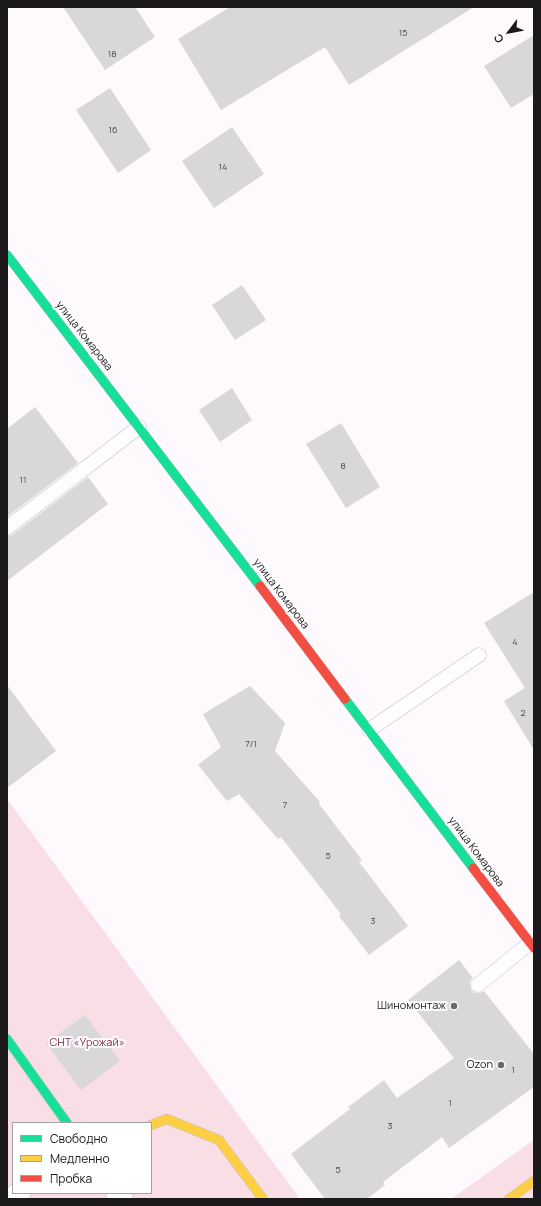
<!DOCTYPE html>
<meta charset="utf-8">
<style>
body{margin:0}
#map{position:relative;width:541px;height:1206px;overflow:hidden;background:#fdf9fd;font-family:Manrope,sans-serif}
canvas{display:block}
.frame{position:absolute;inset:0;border:8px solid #1c191c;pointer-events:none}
.legend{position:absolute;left:12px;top:1122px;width:140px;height:72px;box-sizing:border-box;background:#fff;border:1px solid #a4a3a4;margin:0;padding:5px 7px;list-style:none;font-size:12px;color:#1c191c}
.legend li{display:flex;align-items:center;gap:8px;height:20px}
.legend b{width:20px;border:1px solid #a4a3a4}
.north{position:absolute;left:489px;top:12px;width:40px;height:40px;-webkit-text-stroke:3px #fff;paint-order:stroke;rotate:238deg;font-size:11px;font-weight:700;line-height:16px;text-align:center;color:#1c191c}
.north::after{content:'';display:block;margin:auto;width:14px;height:18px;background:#1c191c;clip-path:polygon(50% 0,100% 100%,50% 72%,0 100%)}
</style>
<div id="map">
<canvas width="541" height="1206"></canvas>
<div class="frame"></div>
<ul class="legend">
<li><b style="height:5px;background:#16e098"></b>Свободно</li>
<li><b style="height:5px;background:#ffcf43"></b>Медленно</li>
<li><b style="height:5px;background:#f24e42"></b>Пробка</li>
</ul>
<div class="north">С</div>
</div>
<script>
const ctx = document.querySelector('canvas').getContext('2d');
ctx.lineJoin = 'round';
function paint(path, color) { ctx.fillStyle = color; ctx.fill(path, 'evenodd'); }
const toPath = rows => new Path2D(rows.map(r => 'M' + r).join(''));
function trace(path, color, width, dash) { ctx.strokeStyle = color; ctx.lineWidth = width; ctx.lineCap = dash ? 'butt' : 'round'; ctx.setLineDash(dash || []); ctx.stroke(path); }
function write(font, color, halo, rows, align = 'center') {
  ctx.font = font + ' Manrope,sans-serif'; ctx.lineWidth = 4; ctx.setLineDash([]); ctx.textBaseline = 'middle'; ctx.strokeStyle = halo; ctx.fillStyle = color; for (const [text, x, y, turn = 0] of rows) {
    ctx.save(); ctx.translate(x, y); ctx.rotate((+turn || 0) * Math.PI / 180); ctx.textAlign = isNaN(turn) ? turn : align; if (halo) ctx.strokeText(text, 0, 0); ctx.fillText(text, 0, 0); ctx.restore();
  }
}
const green = toPath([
 [7,799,300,1199,7,1199],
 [13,1123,151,1123,151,1193,13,1193],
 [534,1140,534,1199,451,1199]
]);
const building = toPath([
 [63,7,135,7,155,37,105,70],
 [230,7,474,7,349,85,325,47,221,110,178,39],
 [534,35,534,94,511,108,484,66],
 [110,88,151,150,118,173,76,110],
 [232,127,264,174,214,208,182,161],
 [242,285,266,320,235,340,212,305],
 [232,388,252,420,220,442,199,410],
 [35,407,78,463,7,517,7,429],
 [341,423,380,487,346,508,306,444],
 [88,477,108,504,7,581,7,536,12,535],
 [534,592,534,750,504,701,525,688,484,623],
 [7,685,56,751,7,788],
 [250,686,285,723,275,751,320,802,319,804,362,860,359,862,408,926,369,955,339,916,341,914,281,837,278,839,239,794,227,801,198,765,221,747,203,714],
 [459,960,473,978,470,982,471,990,475,993,480,993,484,991,534,1054,534,1087,449,1148,442,1137,383,1182,385,1185,367,1199,325,1199,291,1154,350,1109,348,1107,384,1080,397,1098,454,1058,408,1000],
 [85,1015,120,1061,81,1090,46,1043]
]);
const lane = toPath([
 [7,528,139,427],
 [369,730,479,655],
 [478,985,530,943]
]);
const street = toPath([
 [117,1193,122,1199],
 [11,1199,19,1193]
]);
const fast = toPath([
 [7,255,260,586],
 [345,699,473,868],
 [7,1039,67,1123]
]);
const slow = toPath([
 [151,1125,167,1119,219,1140,263,1199],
 [509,1199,534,1181]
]);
const jam = toPath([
 [260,586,345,699],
 [473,868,534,948]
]);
const markers = [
 [454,1006,4,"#6b676b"],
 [501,1065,4,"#6b676b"]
];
const numberNames = [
 ["15",403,33],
 ["18",112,54],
 ["16",113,130],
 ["14",223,167],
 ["8",343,466],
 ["11",23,480],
 ["4",515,642],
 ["2",523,713],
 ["7/1",251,744],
 ["7",285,805],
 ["5",328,856],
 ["3",373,921],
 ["1",513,1070],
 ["1",450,1103],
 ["3",390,1126],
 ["5",338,1170]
];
const streetNames = [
 ["улица Комарова",84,336,52],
 ["улица Комарова",281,594,53],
 ["улица Комарова",476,852,53]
];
const poiNames = [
 ["Шиномонтаж",446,1006],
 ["Ozon",493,1065]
];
const parkNames = [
 ["СНТ «Урожай»",87,1043]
];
paint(green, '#f9dee5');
paint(building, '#dad7db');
trace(lane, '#c2bec2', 15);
trace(street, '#c2bec2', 23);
trace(fast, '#c2bec2', 10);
trace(slow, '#c2bec2', 10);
trace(jam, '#c2bec2', 10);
trace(lane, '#fffeff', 14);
trace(street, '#fffeff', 22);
trace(fast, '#16e098', 9);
trace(slow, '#ffcf43', 9);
trace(jam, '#f24e42', 9);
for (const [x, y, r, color] of markers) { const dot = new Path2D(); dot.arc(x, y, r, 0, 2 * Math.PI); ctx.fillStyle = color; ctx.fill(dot); trace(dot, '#fff', 1.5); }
write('9px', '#4c484c', null, numberNames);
write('11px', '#1c191c', '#fff', streetNames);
write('11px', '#1c191c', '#fff', poiNames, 'right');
write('11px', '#7f2c46', '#fff', parkNames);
</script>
